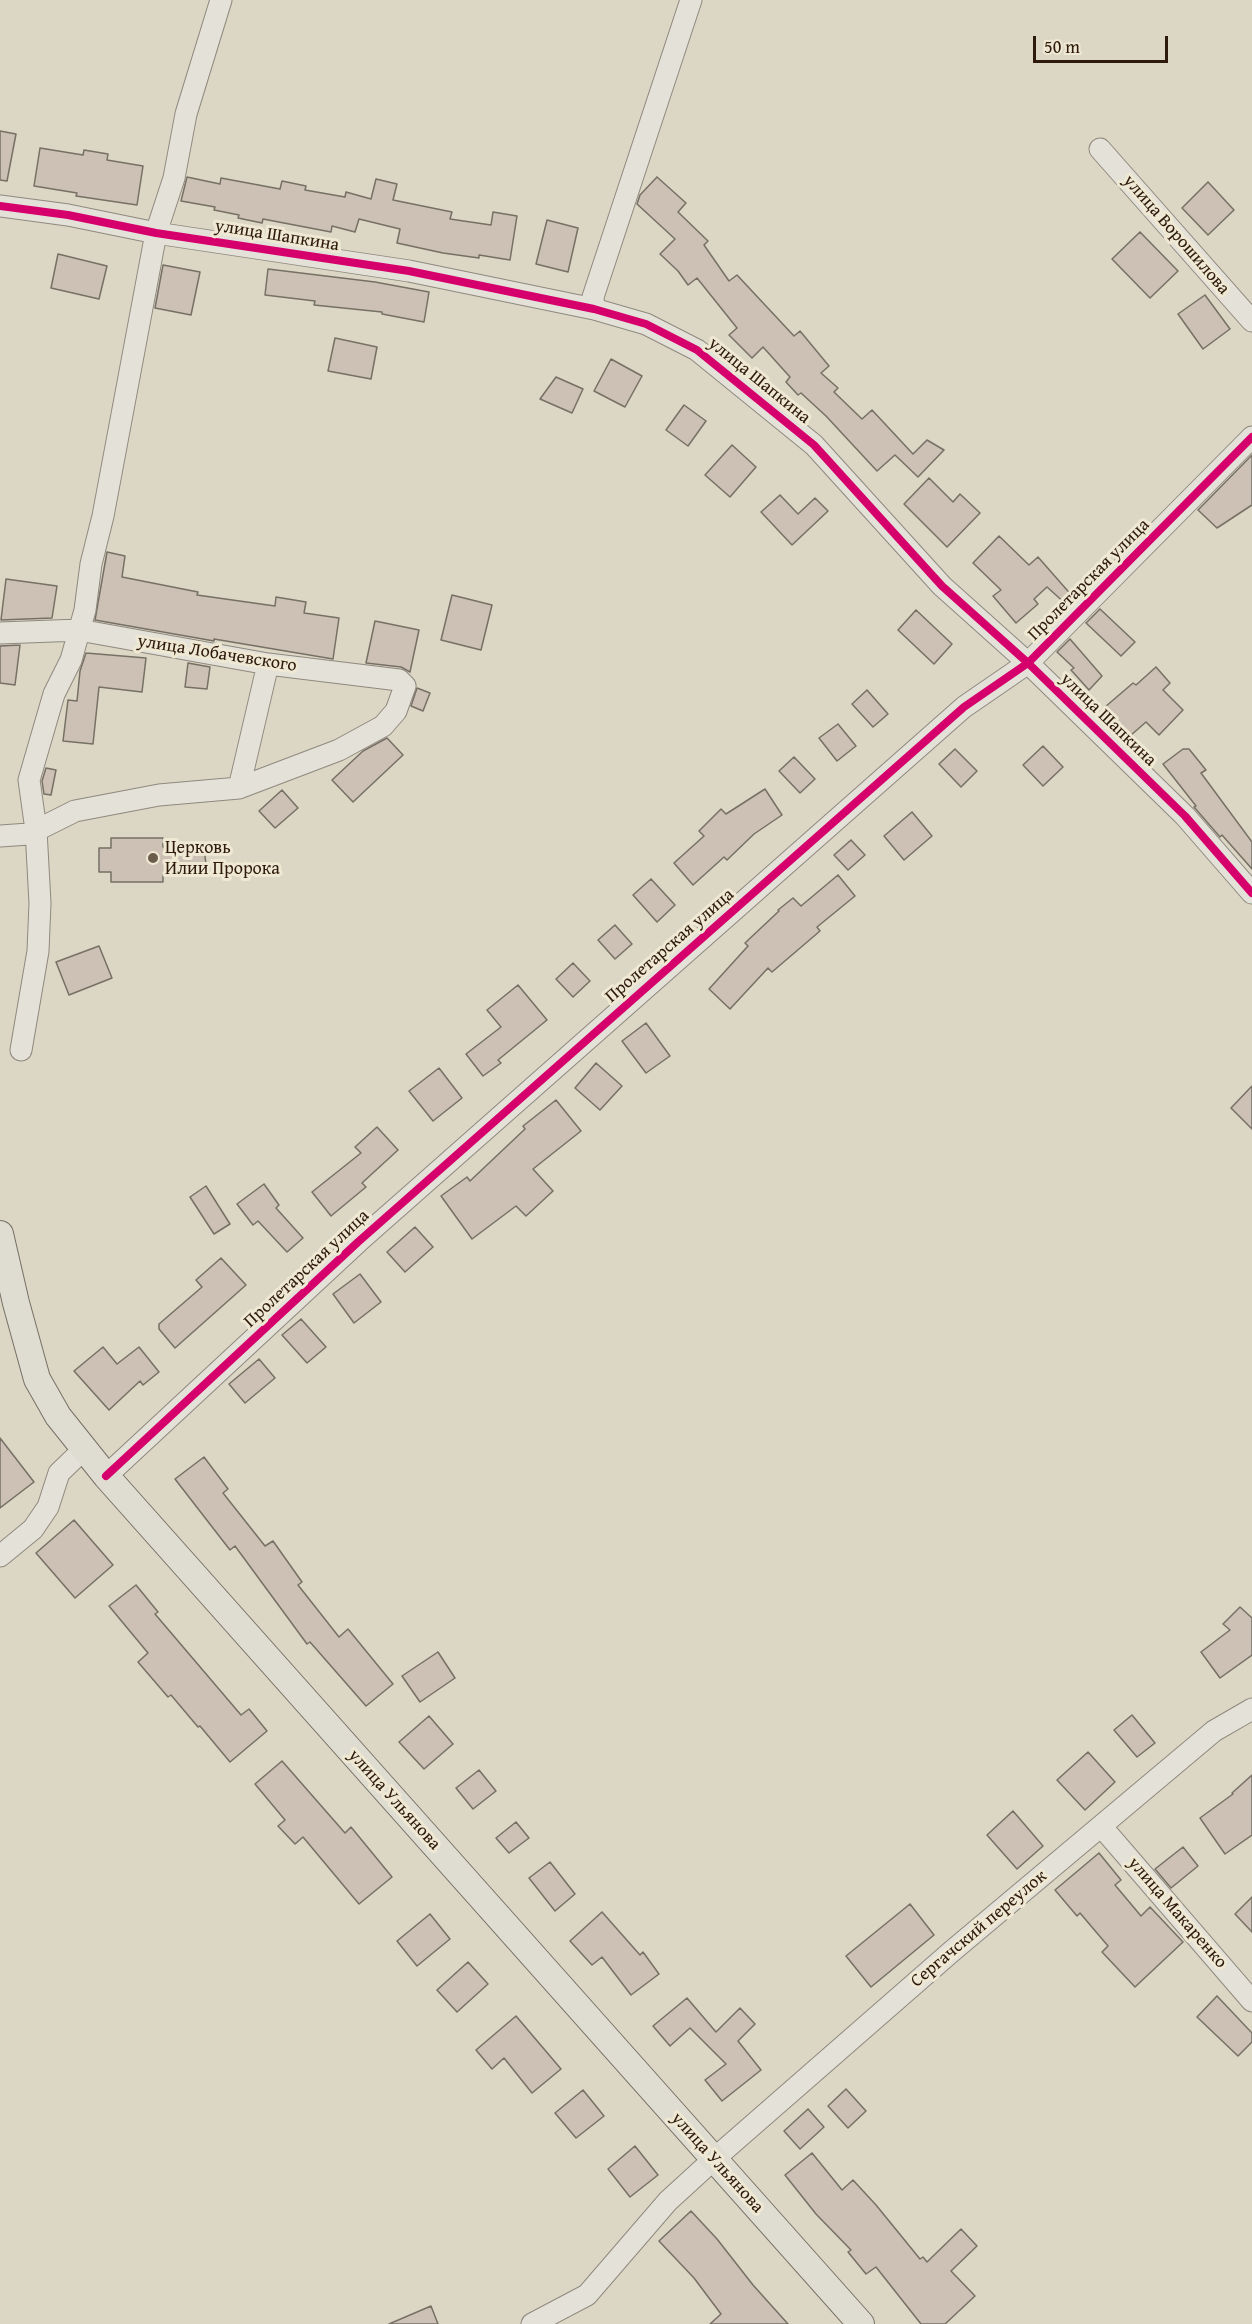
<!DOCTYPE html>
<meta charset="utf-8">
<style>
body{margin:0}
#map{position:relative;width:1252px;height:2324px;overflow:hidden;background:#dcd6c5;font-family:"Gentium Book Plus",serif}
canvas{display:block}
.scale{position:absolute;left:1033px;top:36px;width:135px;height:27px;box-sizing:border-box;border:3px solid #2e1a0b;border-top:0;padding-left:8px;font-size:18px;line-height:21px;white-space:nowrap;color:#2e1a0b;-webkit-text-stroke:4px #efe8d3;paint-order:stroke}
</style>
<div id="map">
<canvas width="1252" height="2324"></canvas>
<div class="scale">50 m</div>
</div>
<script>
const ctx = document.querySelector('canvas').getContext('2d');
ctx.lineJoin = 'round';
function paint(path, color) { ctx.fillStyle = color; ctx.fill(path, 'evenodd'); }
const toPath = rows => new Path2D(rows.map(r => 'M' + r).join(''));
function trace(path, color, width, dash) { ctx.strokeStyle = color; ctx.lineWidth = width; ctx.lineCap = dash ? 'butt' : 'round'; ctx.setLineDash(dash || []); ctx.stroke(path); }
function write(font, color, halo, rows, align = 'center') {
  ctx.font = font + ' "Gentium Book Plus",serif'; ctx.lineWidth = 6; ctx.setLineDash([]); ctx.textBaseline = 'middle'; ctx.strokeStyle = halo; ctx.fillStyle = color; for (const [text, x, y, turn = 0] of rows) {
    ctx.save(); ctx.translate(x, y); ctx.rotate((+turn || 0) * Math.PI / 180); ctx.textAlign = isNaN(turn) ? turn : align; if (halo) ctx.strokeText(text, 0, 0); ctx.fillText(text, 0, 0); ctx.restore();
  }
}
const building = toPath([
 [0,131,16,134,7,181,0,180,0,131],
 [40,148,83,155,84,150,108,154,107,160,143,166,137,205,76,196,77,193,34,186,40,148],
 [187,177,220,184,221,178,280,189,282,181,306,186,305,190,345,197,346,192,371,199,376,179,397,184,393,200,452,212,450,219,491,225,493,212,517,216,510,260,479,255,479,258,443,253,397,243,400,229,359,219,355,232,332,226,331,232,263,219,262,223,238,218,239,215,214,210,215,207,181,201,187,177],
 [657,177,686,203,678,212,708,241,704,245,729,281,737,275,794,336,800,331,829,366,821,373,838,388,834,392,862,419,872,410,913,454,927,440,944,450,918,477,895,455,877,471,826,416,801,393,798,395,786,382,790,377,763,347,752,358,729,335,737,328,697,278,688,285,678,271,660,254,675,239,637,204,640,195,657,177],
 [1208,182,1234,210,1208,235,1182,208,1208,182],
 [547,220,578,228,568,272,536,264,547,220],
 [1140,232,1178,271,1150,298,1112,259,1140,232],
 [58,254,107,266,99,299,51,288,58,254],
 [163,265,200,272,191,315,155,308,163,265],
 [268,269,375,282,429,292,424,322,382,314,382,312,314,305,315,301,265,295,268,269],
 [1205,295,1230,329,1203,349,1178,314,1205,295],
 [335,338,377,347,371,379,328,371,335,338],
 [611,359,642,376,625,407,594,391,611,359],
 [556,377,583,389,572,413,540,399,556,377],
 [684,405,706,421,688,446,666,430,684,405],
 [732,445,756,467,730,497,705,475,732,445],
 [1252,455,1252,505,1217,528,1198,510,1252,455],
 [929,478,953,502,960,494,980,513,947,547,904,504,929,478],
 [780,495,798,514,815,498,828,511,792,545,761,512,780,495],
 [999,536,1029,565,1038,557,1074,598,1067,605,1047,587,1034,599,1038,604,1016,623,993,596,1001,590,973,563,999,536],
 [107,552,125,556,122,577,198,592,197,595,275,606,276,597,306,602,304,613,339,618,333,659,214,639,214,641,95,620,107,552],
 [6,579,57,586,52,618,1,620,6,579],
 [452,595,492,605,481,650,441,640,452,595],
 [1100,609,1135,642,1121,656,1086,623,1100,609],
 [916,610,952,644,934,664,898,630,916,610],
 [375,621,419,630,410,672,401,667,366,663,375,621],
 [1070,639,1102,676,1089,690,1071,670,1074,668,1057,652,1070,639],
 [20,645,15,685,0,683,0,646,20,645],
 [86,653,146,658,142,692,99,687,93,744,63,741,68,700,77,701,80,671,86,653],
 [188,663,210,667,207,689,185,687,188,663],
 [1156,667,1170,683,1163,690,1183,710,1159,735,1146,722,1130,736,1105,707,1133,683,1136,685,1156,667],
 [417,688,430,693,423,711,411,706,417,688],
 [867,690,888,714,873,727,852,704,867,690],
 [838,724,856,746,837,761,819,738,838,724],
 [387,738,403,755,353,802,332,780,363,751,387,738],
 [1043,746,1063,767,1043,786,1023,765,1043,746],
 [955,749,977,771,961,787,939,764,955,749],
 [1183,749,1189,749,1206,770,1201,773,1252,842,1252,869,1222,835,1220,837,1194,807,1196,806,1163,764,1183,749],
 [794,757,815,779,800,793,779,771,794,757],
 [46,768,56,770,51,795,44,794,42,781,46,768],
 [765,789,782,815,754,834,727,860,724,857,693,885,674,863,704,836,699,831,721,809,726,814,765,789],
 [282,790,298,808,275,828,259,811,282,790],
 [912,812,932,836,904,860,884,836,912,812],
 [111,838,163,838,163,847,192,847,192,849,200,851,205,856,206,864,200,870,192,872,192,874,163,874,163,882,111,882,111,872,99,872,99,848,111,848,111,838],
 [851,840,865,855,848,870,834,855,851,840],
 [838,875,855,896,817,927,820,931,772,972,768,968,730,1009,709,989,748,946,745,943,779,911,778,910,793,898,801,906,838,875],
 [651,879,675,905,657,922,633,895,651,879],
 [615,925,632,944,615,959,598,940,615,925],
 [99,946,112,978,69,995,56,962,99,946],
 [573,963,590,981,573,997,556,979,573,963],
 [518,985,547,1020,498,1060,501,1063,483,1076,466,1054,501,1027,487,1010,518,985],
 [646,1023,670,1056,646,1073,622,1041,646,1023],
 [596,1063,622,1086,600,1110,575,1088,596,1063],
 [439,1068,462,1098,433,1121,409,1091,439,1068],
 [1252,1086,1252,1129,1231,1108,1252,1086],
 [556,1100,581,1131,533,1169,553,1191,526,1216,516,1206,472,1239,441,1196,467,1177,470,1181,525,1129,523,1126,556,1100],
 [377,1127,398,1150,362,1183,366,1187,331,1216,312,1192,361,1153,355,1147,377,1127],
 [264,1184,279,1205,276,1208,303,1238,287,1252,258,1221,253,1225,237,1204,264,1184],
 [206,1186,230,1224,214,1234,190,1197,206,1186],
 [415,1227,433,1247,405,1272,387,1252,415,1227],
 [221,1258,246,1285,175,1348,159,1329,159,1324,202,1287,196,1280,221,1258],
 [360,1274,381,1302,354,1323,333,1294,360,1274],
 [301,1319,326,1347,307,1363,282,1335,301,1319],
 [103,1347,117,1364,139,1347,159,1372,143,1385,140,1381,109,1410,74,1371,103,1347],
 [259,1359,275,1378,245,1403,229,1384,259,1359],
 [0,1438,34,1482,0,1508,0,1438],
 [204,1457,228,1489,223,1493,265,1546,273,1541,302,1582,298,1585,339,1637,348,1629,393,1684,366,1706,310,1642,307,1644,235,1546,230,1550,175,1479,204,1457],
 [74,1520,113,1565,75,1598,36,1553,74,1520],
 [136,1585,158,1612,155,1614,241,1715,249,1709,267,1731,230,1762,200,1726,198,1727,171,1695,168,1697,138,1662,148,1653,109,1606,136,1585],
 [1240,1607,1252,1618,1252,1655,1220,1678,1201,1652,1230,1630,1223,1624,1240,1607],
 [438,1652,455,1678,420,1702,402,1676,438,1652],
 [1132,1715,1155,1743,1137,1757,1114,1730,1132,1715],
 [429,1716,453,1744,424,1769,399,1742,429,1716],
 [1088,1752,1115,1782,1085,1810,1057,1780,1088,1752],
 [282,1761,345,1833,351,1827,392,1877,359,1904,303,1837,295,1844,278,1826,285,1820,255,1784,282,1761],
 [479,1770,496,1791,473,1809,456,1788,479,1770],
 [1252,1775,1252,1835,1225,1854,1200,1818,1233,1794,1232,1793,1252,1775],
 [1013,1811,1043,1846,1017,1869,987,1835,1013,1811],
 [516,1822,529,1838,509,1853,496,1838,516,1822],
 [1183,1847,1198,1866,1171,1888,1155,1869,1183,1847],
 [1099,1853,1121,1880,1115,1885,1141,1916,1150,1907,1183,1942,1135,1987,1102,1952,1108,1946,1080,1913,1077,1916,1055,1890,1099,1853],
 [550,1862,575,1894,555,1911,529,1878,550,1862],
 [1252,1897,1252,1932,1235,1914,1252,1897],
 [910,1904,934,1935,871,1987,846,1956,910,1904],
 [602,1912,640,1955,643,1952,659,1974,631,1995,602,1957,592,1965,570,1941,602,1912],
 [430,1914,450,1939,417,1966,397,1941,430,1914],
 [468,1962,488,1984,457,2012,437,1990,468,1962],
 [1217,1996,1252,2033,1252,2042,1238,2056,1197,2017,1217,1996],
 [687,1998,716,2032,740,2008,755,2024,738,2041,761,2070,722,2101,705,2080,726,2064,690,2028,670,2046,653,2026,687,1998],
 [516,2016,561,2069,532,2093,504,2058,492,2069,476,2050,516,2016],
 [846,2089,866,2111,848,2128,828,2106,846,2089],
 [583,2090,604,2116,576,2138,555,2113,583,2090],
 [808,2109,824,2127,800,2149,784,2131,808,2109],
 [635,2146,658,2175,630,2197,608,2169,635,2146],
 [812,2153,842,2190,853,2180,876,2205,920,2259,923,2257,927,2262,961,2229,977,2246,951,2271,975,2296,945,2324,921,2324,876,2267,866,2274,848,2252,851,2250,816,2214,785,2175,812,2153],
 [691,2211,717,2239,753,2285,788,2324,710,2324,721,2314,694,2278,659,2241,691,2211],
 [431,2306,438,2324,389,2324,431,2306]
]);
const minor = toPath([
 [1100,149,1252,321],
 [0,206,68,215,156,233,409,271,594,309,646,324,697,350,814,445,942,586,1028,663,1185,816,1252,893],
 [594,309,593,297,691,0],
 [0,633,79,630,268,664,399,680,405,686,396,711,383,726,339,750,239,788,159,795,75,811,29,834,0,836],
 [239,788,268,664],
 [21,1050,38,951,40,903,36,830,29,780,54,694,71,660,85,610,91,564,103,516,156,233,174,178,186,114,221,0],
 [106,1476,358,1242,964,707,1028,663,1252,437],
 [0,1556,33,1529,48,1507,59,1473,84,1449],
 [1101,1826,1252,2001],
 [532,2324,587,2295,668,2201,714,2159,951,1952,1214,1731,1252,1709]
]);
const major = toPath([
 [0,1234,16,1303,37,1379,58,1416,106,1476,861,2324]
]);
const cycleway = toPath([
 [0,206,68,215,156,233,409,271,594,309,646,324,697,350,814,445,942,586,1028,663,1185,816,1252,893],
 [106,1476,358,1242,964,707,1028,663,1252,437]
]);
const markers = [
 [153,858,6,"#6b5c4c"]
];
const streetNames = [
 ["улица Ворошилова",1176,235,49],
 ["улица Шапкина",277,236,9],
 ["улица Шапкина",759,381,39],
 ["Пролетарская улица",1089,580,-45],
 ["улица Лобачевского",217,654,9],
 ["улица Шапкина",1108,720,44],
 ["Пролетарская улица",670,946,-41],
 ["Пролетарская улица",307,1269,-43],
 ["улица Ульянова",394,1800,48],
 ["улица Макаренко",1177,1913,49],
 ["Сергачский переулок",979,1929,-40],
 ["улица Ульянова",717,2163,48]
];
const poiNames = [
 ["Церковь",165,848],
 ["Илии Пророка",165,869]
];
paint(building, '#cdc0b4');
trace(building, '#767065', 1.5);
trace(minor, '#8f897e', 23);
trace(major, '#767065', 28);
trace(minor, '#e4e1d9', 21);
trace(major, '#dfdcd2', 26);
trace(cycleway, '#d6006c', 8);
for (const [x, y, r, color] of markers) { const dot = new Path2D(); dot.arc(x, y, r, 0, 2 * Math.PI); ctx.fillStyle = color; ctx.fill(dot); trace(dot, '#efe8d3', 2); }
write('18px', '#2e1a0b', '#efe8d3', streetNames);
write('18px', '#2e1a0b', '#efe8d3', poiNames, 'left');
</script>
